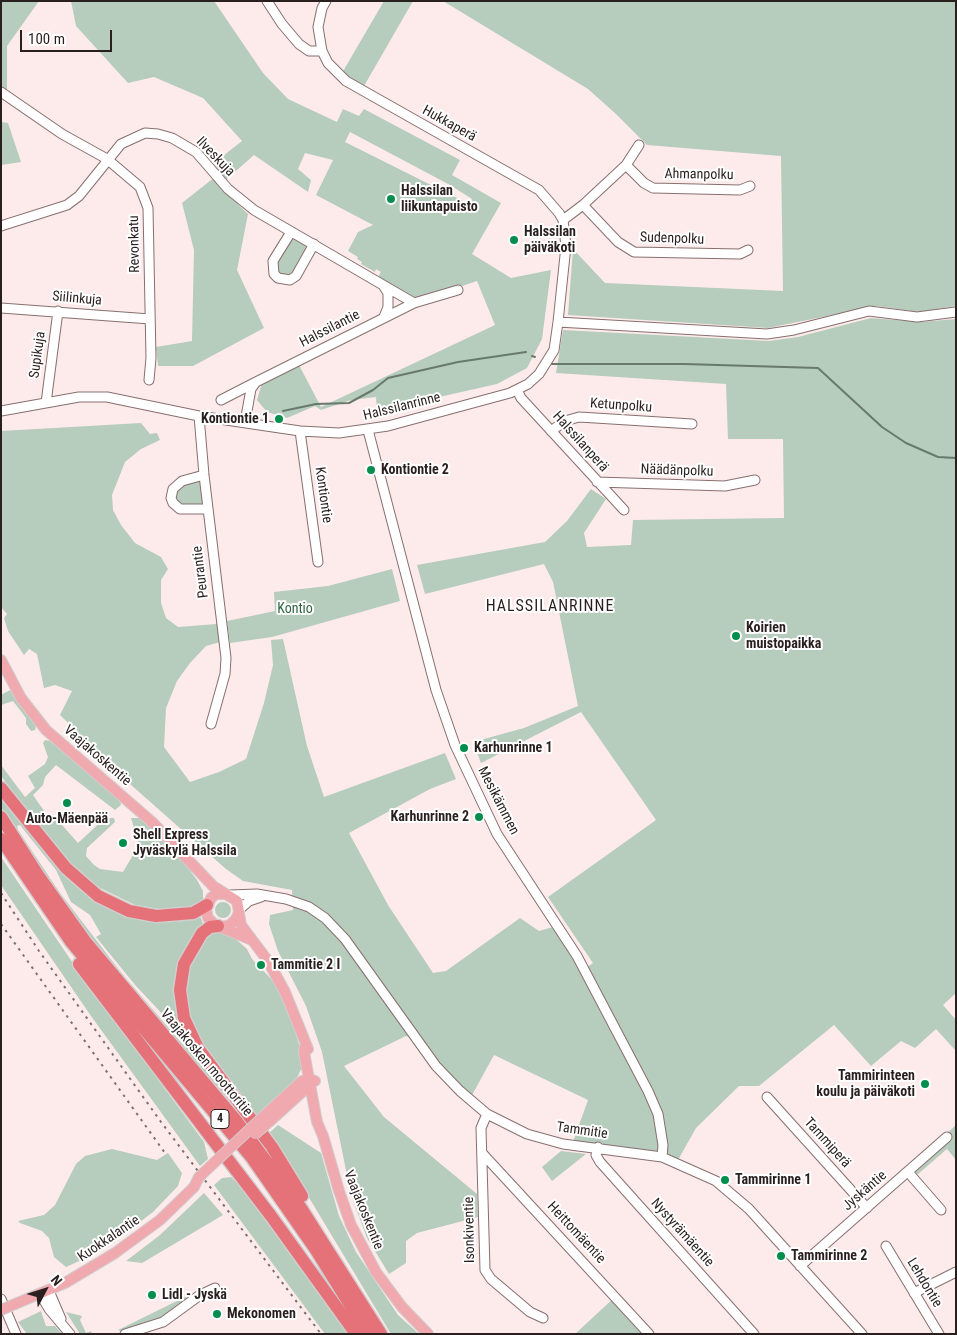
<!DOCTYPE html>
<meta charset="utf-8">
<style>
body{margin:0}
#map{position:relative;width:957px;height:1335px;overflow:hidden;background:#fdebeb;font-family:"Roboto Condensed",sans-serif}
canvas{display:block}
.frame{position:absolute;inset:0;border:2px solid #2a1f1f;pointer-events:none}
.north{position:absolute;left:20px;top:1265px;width:50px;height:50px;-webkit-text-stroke:4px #fff;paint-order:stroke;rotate:50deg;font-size:14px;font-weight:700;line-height:20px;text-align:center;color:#2a1f1f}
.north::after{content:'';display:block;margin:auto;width:18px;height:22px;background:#2a1f1f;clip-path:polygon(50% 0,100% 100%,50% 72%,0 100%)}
.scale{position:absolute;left:20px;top:30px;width:92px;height:22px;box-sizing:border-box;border:2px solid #2a1f1f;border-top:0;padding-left:6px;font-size:15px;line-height:18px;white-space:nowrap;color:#2a1f1f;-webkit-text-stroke:4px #fff;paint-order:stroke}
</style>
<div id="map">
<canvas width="957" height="1335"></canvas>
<div class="frame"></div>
<div class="north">N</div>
<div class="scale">100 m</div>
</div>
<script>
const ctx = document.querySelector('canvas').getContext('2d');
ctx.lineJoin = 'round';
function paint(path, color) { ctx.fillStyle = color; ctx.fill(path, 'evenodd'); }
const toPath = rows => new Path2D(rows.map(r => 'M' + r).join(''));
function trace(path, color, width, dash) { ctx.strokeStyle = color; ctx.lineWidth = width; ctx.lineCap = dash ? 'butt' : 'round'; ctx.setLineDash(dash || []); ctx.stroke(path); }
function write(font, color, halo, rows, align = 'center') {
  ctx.font = font + ' "Roboto Condensed",sans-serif'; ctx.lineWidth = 4; ctx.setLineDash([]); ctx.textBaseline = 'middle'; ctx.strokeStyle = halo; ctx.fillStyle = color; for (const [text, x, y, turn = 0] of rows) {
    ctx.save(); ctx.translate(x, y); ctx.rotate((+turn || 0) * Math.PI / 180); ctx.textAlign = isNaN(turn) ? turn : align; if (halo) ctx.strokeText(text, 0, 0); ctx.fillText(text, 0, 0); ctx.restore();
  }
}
const green = toPath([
 [1,1,39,1,7,46,7,94,1,90],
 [71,1,214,1,263,73,288,99,337,122,343,109,359,116,364,109,460,160,452,175,501,203,472,254,511,278,551,270,542,339,527,368,497,384,377,411,376,397,351,400,321,410,315,406,287,418,267,412,257,400,262,383,299,365,321,407,495,325,477,281,447,291,416,298,378,277,381,272,376,269,375,272,361,264,362,262,357,259,358,257,348,251,358,232,373,225,316,195,333,160,305,153,298,169,311,180,308,192,254,155,219,186,248,214,237,270,264,328,193,366,158,366,156,347,192,341,194,250,182,203,220,173,214,163,242,141,203,98,154,77,128,83,76,26],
 [350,132,450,185,472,199,467,203,345,142],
 [384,1,413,1,364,86,342,73],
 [443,1,956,1,956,306,919,312,877,306,768,328,568,315,573,249,605,283,783,291,781,156,647,145,616,114,588,89],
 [1,122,8,123,21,162,1,165],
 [291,232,314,244,296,276,278,278,273,261],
 [871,318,920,322,956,319,956,993,943,1005,956,1020,956,1051,936,1029,915,1048,901,1041,871,1066,834,1025,759,1086,739,1086,696,1128,678,1160,573,1142,588,1100,494,1055,471,1097,452,1080,425,1043,406,1036,344,1066,384,1117,477,1194,478,1217,417,1233,406,1241,406,1263,389,1274,367,1238,351,1195,322,1052,306,1006,278,951,269,924,270,915,293,910,292,890,243,881,226,869,130,784,60,715,72,691,55,685,44,688,37,654,29,649,24,655,8,631,4,618,7,614,1,607,1,431,141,423,150,434,157,433,160,440,141,449,125,462,112,495,113,510,121,525,135,543,161,557,168,569,161,580,161,603,166,618,178,627,217,624,220,642,206,646,190,663,177,681,166,708,164,747,190,782,219,772,246,759,264,703,273,665,271,640,283,639,307,746,324,797,445,753,456,779,430,789,349,833,388,905,433,973,446,971,520,918,539,931,553,927,581,971,593,963,548,897,656,820,581,712,481,763,473,742,524,728,578,706,553,582,544,564,425,594,417,565,545,542,567,521,591,489,606,499,584,533,587,547,631,545,633,520,784,518,783,439,728,439,726,384,556,373,563,330,769,341,798,337],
 [202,479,205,505,180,506,175,500,176,490,182,484],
 [392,569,400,601,272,637,230,643,227,621,275,611,274,592,328,586],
 [10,690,36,725,35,730,31,731,26,724,26,718,13,701,1,705,1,695],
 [45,740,50,741,120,800,121,805,115,810,56,765,45,777,43,785,33,795,49,818,55,817,78,843,105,818,114,818,115,822,87,848,86,856,94,865,100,869,123,872,139,845,131,818,141,818,179,856,197,880,203,891,203,900,189,909,165,910,135,905,90,883,56,849,1,776,1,765,25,797,35,788,28,776,45,764,48,757,43,743],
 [1,797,45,852,98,900,201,918,204,927,187,950,178,1011,286,1177,89,938,21,840,1,807],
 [20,825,56,870,71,902,90,915,101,934,96,937,136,986,168,1020,171,1023,175,1020,180,1037,186,1044,186,1048,123,975,60,893,18,830,17,826],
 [1,857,83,978,204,1142,208,1159,200,1166,91,1016,1,885],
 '215 910a8 8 0 1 1 16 0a8 8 0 1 1-16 0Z',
 [220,931,230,934,247,949,252,959,276,984,288,1009,299,1044,302,1067,297,1078,255,1117,209,1058,188,1016,185,988,189,966,198,946,210,933],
 [278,1125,321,1153,339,1216,356,1252,398,1315,419,1334,391,1334,305,1191,268,1134],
 [956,1125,956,1160,947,1149,917,1175,915,1172,952,1139,947,1133],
 [112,1149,157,1160,168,1153,182,1173,178,1186,153,1212,132,1228,97,1253,66,1267,54,1257,49,1238,42,1231,20,1223,18,1221,44,1215,55,1205,76,1164,85,1156],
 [561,1151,586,1154,552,1181,542,1167],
 [231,1177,251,1197,350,1334,325,1334,214,1185,222,1178],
 [204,1193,223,1215,142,1263,126,1261,160,1235],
 [187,1296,185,1301,158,1320,145,1322,122,1332,118,1330],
 [616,1296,649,1334,575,1334],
 [41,1311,46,1326,55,1326,62,1334,27,1334,18,1322],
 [66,1312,82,1316,80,1320,86,1333,91,1331,92,1334,80,1334]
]);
const stream = toPath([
 [532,356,535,357],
 [549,364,684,364,818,368,882,427,906,443,938,457,956,458],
 [283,411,316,404,349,403,373,390,388,378,458,362,526,352]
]);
const minor = toPath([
 [267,1,282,24,299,44,309,51,322,51],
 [1,92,62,134,107,159,140,187,148,208,151,358,149,380],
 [626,165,644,183,653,188,740,190,750,186],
 [583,205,618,242,634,252,740,254,748,250],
 [563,220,583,205,626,165,639,145],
 [1,226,67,205,79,196,121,144,145,133,158,134,172,138,196,152,228,189,254,210,383,285,388,293,388,307,384,317],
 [291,232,273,261,274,274,278,278,290,280,296,276,314,244],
 [383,285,414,303],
 [1,308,150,319],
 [558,322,767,334,794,330,869,311,917,317,956,312],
 [517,390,521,398,624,510],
 [221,400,256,382],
 [46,403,58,311],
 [1,411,79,397,107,397,199,416,300,431,339,433,388,426,510,393,528,384,539,374,554,350,558,322,566,246,563,220,559,213,539,190,346,81,328,63,322,51,318,27,322,8,326,1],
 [199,416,204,475,226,658,225,674,211,724],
 [245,422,251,389,256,382,414,303,458,290],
 [368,430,436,690,455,745,497,834,577,956,648,1091,658,1114,663,1145,662,1157],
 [300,431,318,562],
 [551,431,565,421,579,417,692,424],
 [204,475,182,481,173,489,171,498,173,503,180,509,208,509],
 [597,482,725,486,755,480],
 [230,895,257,894,286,899,309,907,325,918,345,939,436,1066,460,1091,487,1114,527,1134,563,1144,662,1157,716,1181,749,1209,862,1334],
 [239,910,249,901,261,897],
 [767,1097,867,1208],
 [487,1114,481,1128,485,1270,491,1279,530,1312,543,1318],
 [598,1147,596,1155,600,1162,754,1334],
 [482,1153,649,1334],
 [908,1172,941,1210],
 [886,1246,939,1334],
 [800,1266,947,1137],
 [49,1291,61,1319],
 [914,1293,956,1272],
 [40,1294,49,1309,70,1334],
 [1,1299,16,1334],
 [125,1334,163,1322,200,1295,215,1288]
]);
const major = toPath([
 [1,660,21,698,46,730,152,822,213,886,237,901,239,912,236,919,230,925,221,927],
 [226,894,216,894,211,898,206,910,208,918,215,925,252,940],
 [239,913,241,925,268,961,285,992,308,1049],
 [305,1046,304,1052,317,1122,323,1136,339,1191,351,1225,376,1272,402,1307,428,1334],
 [265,1115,302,1081,309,1079,315,1081],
 [270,1121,312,1083],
 [15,1304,65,1283,115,1253,160,1220,194,1187]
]);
const highway = toPath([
 [1,788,66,868,98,896,129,911,156,916,193,913,207,905],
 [1,817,38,875,85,941,235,1119,301,1208,381,1334],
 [1,839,71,942,252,1158,316,1250,368,1334],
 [218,926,210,927,202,933,184,964,180,990,184,1018,198,1048,272,1147,302,1196],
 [79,964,271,1216,356,1334]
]);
const rail = toPath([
 [1,893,39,951,161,1122,321,1334],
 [1,924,165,1153]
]);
const majorBridge = toPath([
 [255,1134,270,1121],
 [194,1187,199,1177,265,1115],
 [1,1310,15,1304]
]);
const markers = [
 [391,199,5,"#038e4d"],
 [514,240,5,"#038e4d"],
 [279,419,5,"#038e4d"],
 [371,470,5,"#038e4d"],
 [736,636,5,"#038e4d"],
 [464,748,5,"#038e4d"],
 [67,803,5,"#038e4d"],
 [479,817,5,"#038e4d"],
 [123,843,5,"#038e4d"],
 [261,965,5,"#038e4d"],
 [925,1084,5,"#038e4d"],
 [725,1180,5,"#038e4d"],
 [781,1256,5,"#038e4d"],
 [152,1295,5,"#038e4d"],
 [217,1314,5,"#038e4d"]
];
const shields = [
 [220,1119,18]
];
const shieldNames = [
 ["4",220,1119]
];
const streetNames = [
 ["Hukkaperä",449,124,29],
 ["Ilveskuja",215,157,46],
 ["Ahmanpolku",699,175,1],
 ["Sudenpolku",672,239,2],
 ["Revonkatu",135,244,-91],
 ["Siilinkuja",77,299,5],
 ["Halssilantie",330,329,-27],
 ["Supikuja",38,355,-82],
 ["Ketunpolku",621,406,4],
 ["Halssilanrinne",402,407,-14],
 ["Halssilanperä",580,442,48],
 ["Näädänpolku",677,471,2],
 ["Kontiontie",323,495,82],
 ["Peurantie",201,572,-97],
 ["Vaajakoskentie",97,756,41],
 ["Mesikämmen",498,801,63],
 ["Vaajakosken moottoritie",206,1063,50],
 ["Tammitie",582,1131,8],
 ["Tammiperä",827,1143,48],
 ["Jyskäntie",865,1191,-41],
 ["Vaajakoskentie",363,1210,68],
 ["Isonkiventie",470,1230,-91],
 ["Heittomäentie",576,1233,47],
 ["Nystyrämäentie",682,1233,48],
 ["Kuokkalantie",109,1239,-34],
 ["Lehdontie",924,1283,59]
];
const poiNames = [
 ["Halssilan",401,191],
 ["liikuntapuisto",401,207],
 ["Halssilan",524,232],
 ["päiväkoti",524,248],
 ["Kontiontie 1",269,419,"right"],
 ["Kontiontie 2",381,470],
 ["Koirien",746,628],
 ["muistopaikka",746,644],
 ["Karhunrinne 1",474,748],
 ["Karhunrinne 2",469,817,"right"],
 ["Auto-Mäenpää",67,819,"center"],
 ["Shell Express",133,835],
 ["Jyväskylä Halssila",133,851],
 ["Tammitie 2 I",271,965],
 ["Tammirinteen",915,1076,"right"],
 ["koulu ja päiväkoti",915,1092,"right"],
 ["Tammirinne 1",735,1180],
 ["Tammirinne 2",791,1256],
 ["Lidl - Jyskä",162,1295],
 ["Mekonomen",227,1314]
];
const parkNames = [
 ["Kontio",295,609]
];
const quarterNames = [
 ["HALSSILANRINNE",550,607]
];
paint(green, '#b6ccbc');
trace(stream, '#687a6a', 2);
trace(minor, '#886f6f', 11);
trace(major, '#d0cece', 12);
trace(highway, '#d0cece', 15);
trace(minor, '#fff', 9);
trace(major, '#f0aaaf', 10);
trace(highway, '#e67279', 12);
trace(rail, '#7d6f6f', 2, [2.5, 5]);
trace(majorBridge, '#d0cece', 12, []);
trace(majorBridge, '#f0aaaf', 10);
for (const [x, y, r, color] of markers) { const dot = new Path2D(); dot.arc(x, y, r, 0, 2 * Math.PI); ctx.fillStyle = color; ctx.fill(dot); trace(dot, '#fff', 2); }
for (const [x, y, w] of shields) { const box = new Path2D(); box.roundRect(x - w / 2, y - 9.5, w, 19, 4); ctx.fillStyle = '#fff'; ctx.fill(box); trace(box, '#2a1f1f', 1); }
write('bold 12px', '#2a1f1f', null, shieldNames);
write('14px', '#2a1f1f', '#fff', streetNames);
write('bold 14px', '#2a1f1f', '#fff', poiNames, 'left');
write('14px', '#316443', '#fff', parkNames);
ctx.letterSpacing = '1px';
write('16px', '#2a1f1f', '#fff', quarterNames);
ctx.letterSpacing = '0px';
</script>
